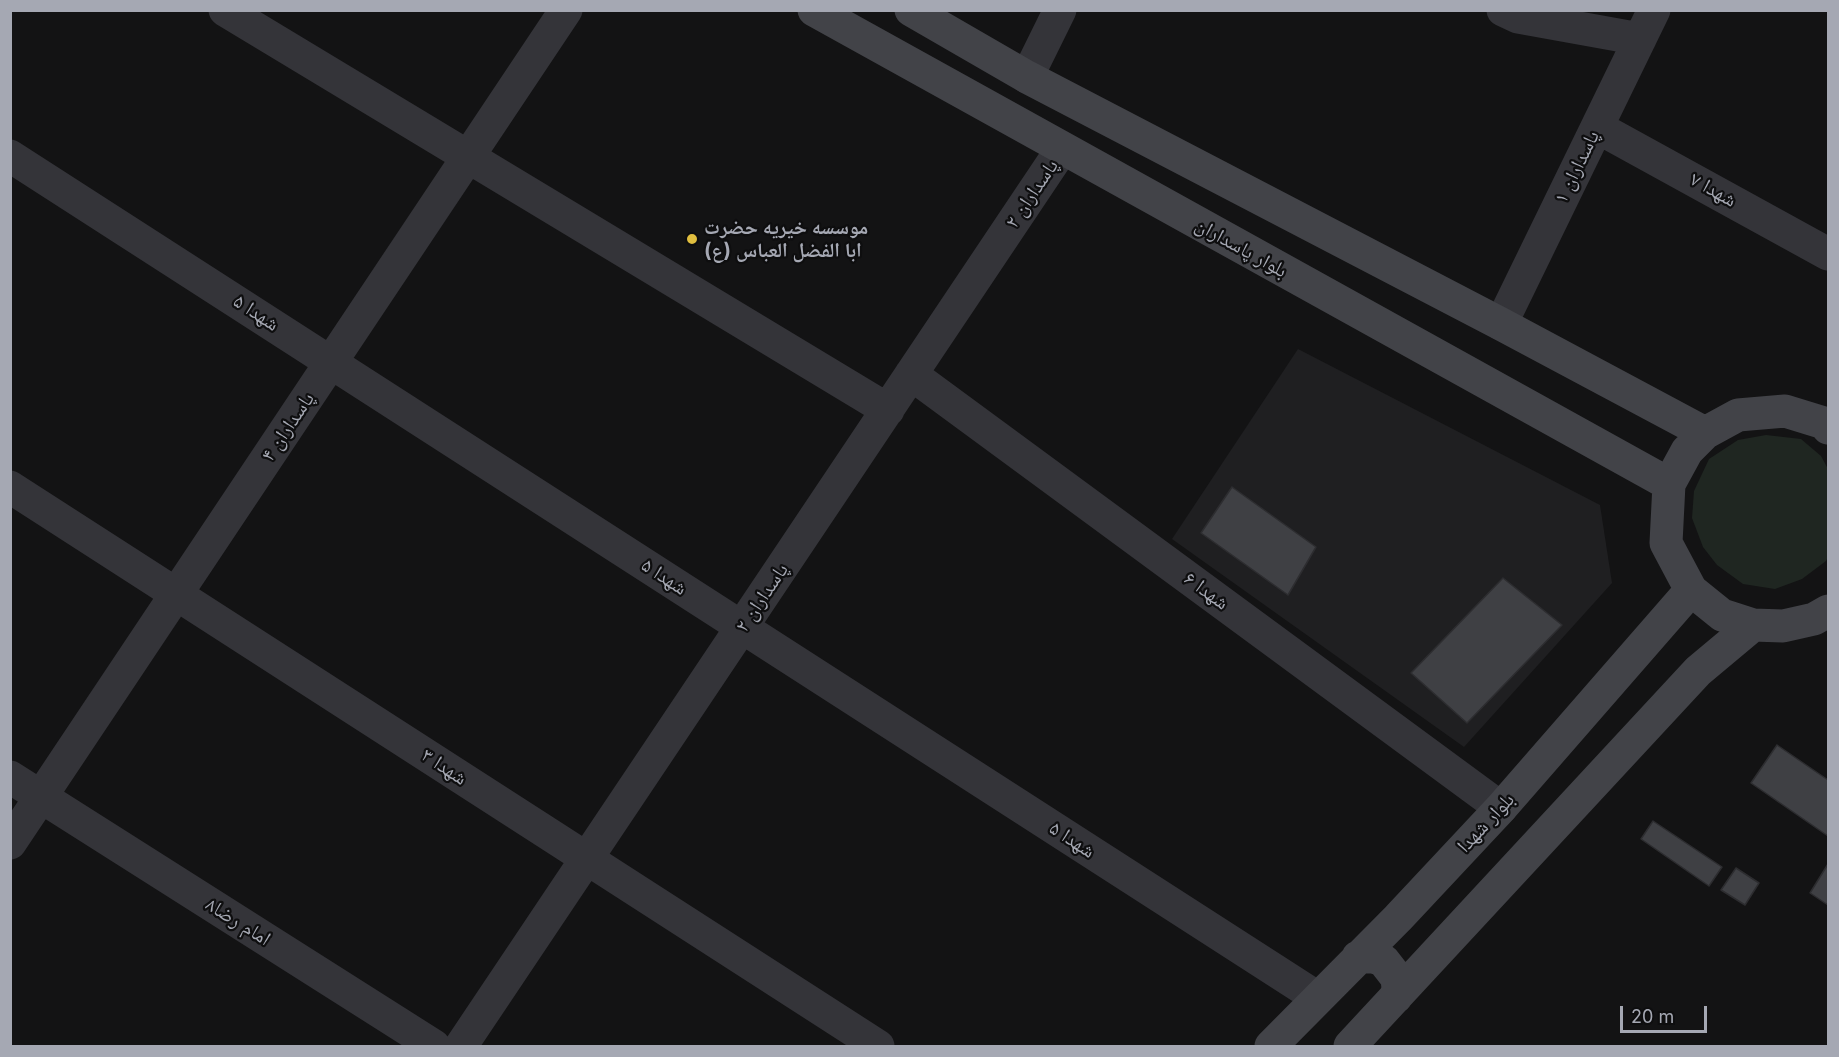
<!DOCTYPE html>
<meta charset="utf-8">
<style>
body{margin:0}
#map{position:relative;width:1839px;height:1057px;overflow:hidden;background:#131314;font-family:Inter,sans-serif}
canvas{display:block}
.frame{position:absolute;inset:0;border:12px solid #a5a8b3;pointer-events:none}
.scale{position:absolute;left:1620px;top:1006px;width:87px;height:27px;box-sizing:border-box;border:3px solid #a5a8b3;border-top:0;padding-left:8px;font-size:18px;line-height:21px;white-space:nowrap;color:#a5a8b3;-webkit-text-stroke:4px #0e0e0f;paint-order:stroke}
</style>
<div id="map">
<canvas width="1839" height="1057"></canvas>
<div class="frame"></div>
<div class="scale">20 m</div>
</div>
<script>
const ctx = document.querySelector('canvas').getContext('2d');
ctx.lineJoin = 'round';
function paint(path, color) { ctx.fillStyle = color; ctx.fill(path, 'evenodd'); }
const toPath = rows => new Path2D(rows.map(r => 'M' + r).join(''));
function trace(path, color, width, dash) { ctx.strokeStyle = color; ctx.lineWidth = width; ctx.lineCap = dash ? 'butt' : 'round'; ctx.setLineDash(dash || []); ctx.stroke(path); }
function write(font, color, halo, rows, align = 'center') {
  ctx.font = font + ' Inter,"Noto Naskh Arabic",sans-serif'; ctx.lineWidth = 4.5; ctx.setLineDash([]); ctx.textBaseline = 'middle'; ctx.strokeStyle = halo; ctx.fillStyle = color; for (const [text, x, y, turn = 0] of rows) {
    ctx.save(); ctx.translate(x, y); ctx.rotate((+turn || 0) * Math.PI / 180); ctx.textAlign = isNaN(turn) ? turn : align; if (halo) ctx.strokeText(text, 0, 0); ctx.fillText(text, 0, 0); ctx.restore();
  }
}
const built = toPath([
 [1298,349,1600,505,1612,583,1464,747,1172,539]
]);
const green = toPath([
 [1766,435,1801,439,1821,456,1828,469,1828,557,1826,561,1802,579,1775,589,1743,584,1717,565,1703,547,1692,518,1694,491,1709,459,1738,440]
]);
const building = toPath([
 [1232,487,1316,547,1288,595,1201,533,1232,487],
 [1503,578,1562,625,1467,723,1411,673,1503,578],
 [1777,745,1828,780,1828,836,1751,783,1777,745],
 [1653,821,1722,867,1709,886,1641,839,1653,821],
 [1828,864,1828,905,1810,893,1828,864],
 [1736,868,1759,883,1745,905,1721,890,1736,868]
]);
const minor = toPath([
 [225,10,888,410],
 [1503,10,1518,17,1640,39],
 [1027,77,1060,10],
 [1597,127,1828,254],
 [10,156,1318,998],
 [1501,324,1654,10],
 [911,374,1501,808],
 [10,487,878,1046],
 [10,777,434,1046],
 [10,843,566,10],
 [461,1046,1062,149]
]);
const secondary = toPath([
 [814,10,1669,484],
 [911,10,1027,77,1501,324,1705,433],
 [1828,428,1824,423,1785,411,1738,415,1705,433,1687,451,1669,484,1666,543,1691,590,1722,615,1753,625,1783,626,1814,619,1828,611],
 [1358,957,1373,957,1383,960,1397,978,1398,988,1396,997],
 [1271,1046,1398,918,1501,808,1691,590],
 [1350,1046,1698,671,1753,625]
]);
const markers = [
 [692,239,6,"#e0be3f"]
];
const streetNames = [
 ["پاسداران ۱",1577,167,-64],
 ["شهدا ۷",1713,190,29],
 ["پاسداران ۲",1032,194,-56],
 ["بلوار پاسداران",1241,248,29],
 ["شهدا ۵",256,313,33],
 ["پاسداران ۴",288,427,-56],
 ["شهدا ۵",664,577,33],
 ["شهدا ۶",1206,591,36],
 ["پاسداران ۲",762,598,-56],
 ["شهدا ۳",444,767,33],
 ["بلوار شهدا",1486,823,-47],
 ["شهدا ۵",1072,840,33],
 ["امام رضا۸",238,922,32]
];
const poiNames = [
 ["موسسه خیریه حضرت",704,228],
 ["ابا الفضل العباس (ع)",704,251]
];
paint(built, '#1f1f21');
paint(green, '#1f2621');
paint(building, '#3f4044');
trace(building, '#2d2d30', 1.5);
trace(minor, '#343439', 33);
trace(secondary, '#424348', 33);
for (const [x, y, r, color] of markers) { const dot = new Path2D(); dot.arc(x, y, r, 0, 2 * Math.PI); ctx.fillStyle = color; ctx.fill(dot); trace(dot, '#0e0e0f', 2); }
write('20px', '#a5a8b3', '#0e0e0f', streetNames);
write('bold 20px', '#a5a8b3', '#0e0e0f', poiNames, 'left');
</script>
